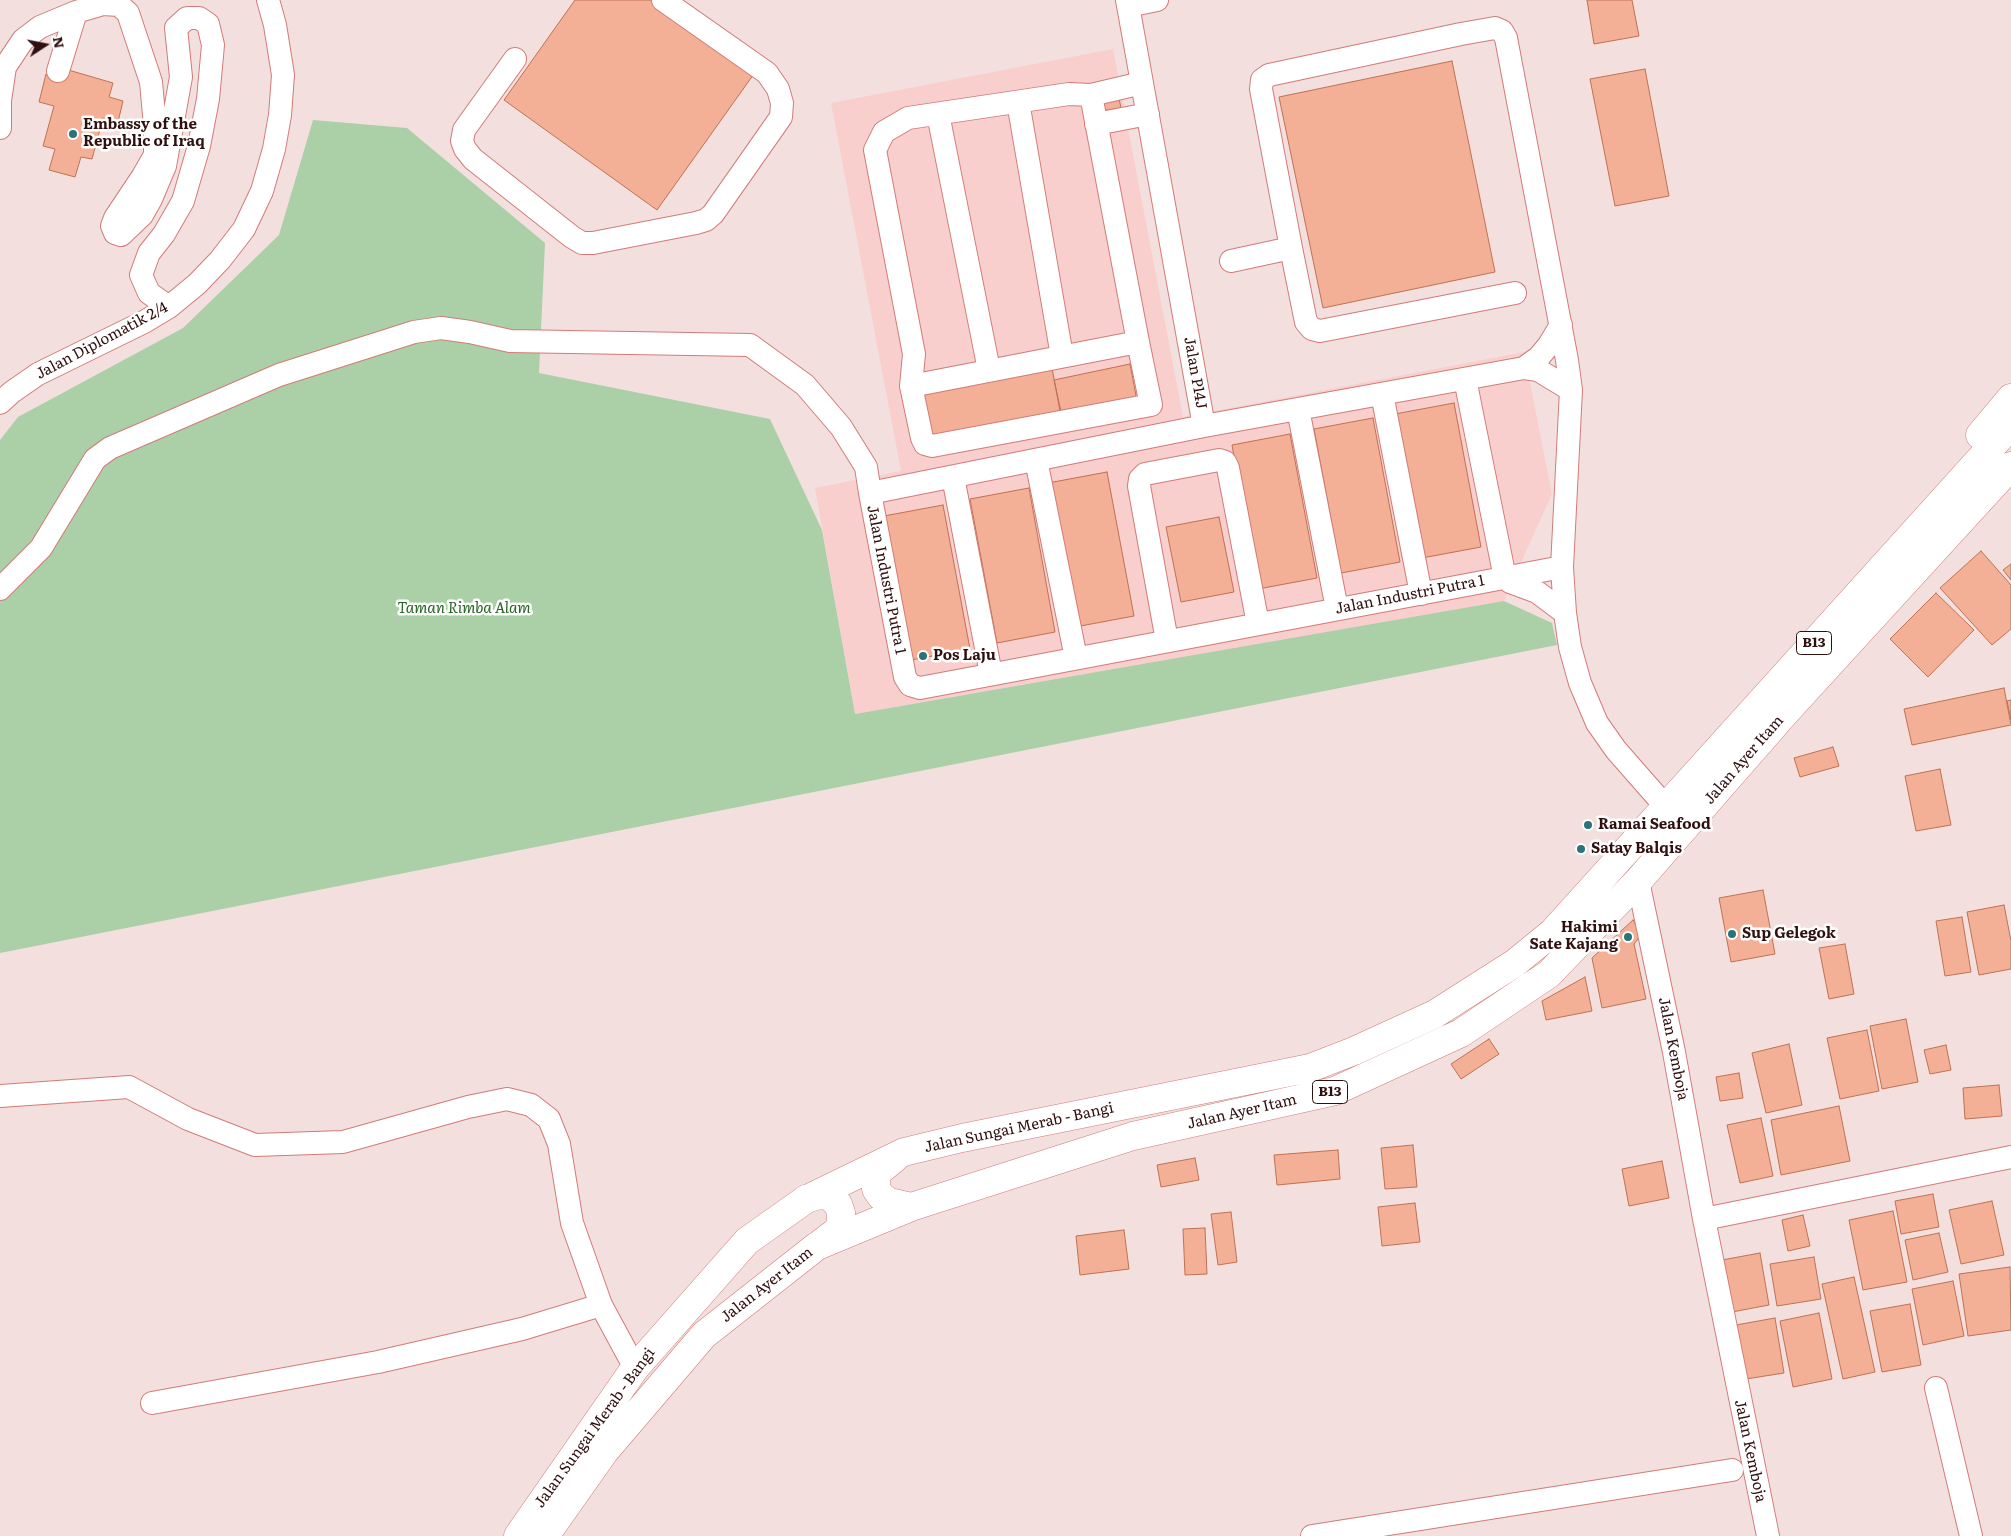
<!DOCTYPE html>
<style>
body{margin:0}
#map{position:relative;width:2011px;height:1536px;overflow:hidden;background:#f3e0de;font-family:Literata,serif}
canvas{display:block}
.north{position:absolute;left:20px;top:20px;width:50px;height:50px;-webkit-text-stroke:4px #fff;paint-order:stroke;rotate:79deg;font-size:14px;font-weight:700;line-height:20px;text-align:center;color:#300f0f}
.north::after{content:'';display:block;margin:auto;width:18px;height:22px;background:#300f0f;clip-path:polygon(50% 0,100% 100%,50% 72%,0 100%)}
</style>
<div id="map">
<canvas width="2011" height="1536"></canvas>
<div class="north">N</div>
</div>
<script>
const ctx = document.querySelector('canvas').getContext('2d');
ctx.lineJoin = 'round';
function paint(path, color) { ctx.fillStyle = color; ctx.fill(path, 'evenodd'); }
const toPath = rows => new Path2D(rows.map(r => 'M' + r).join(''));
function trace(path, color, width, dash) { ctx.strokeStyle = color; ctx.lineWidth = width; ctx.lineCap = dash ? 'butt' : 'round'; ctx.setLineDash(dash || []); ctx.stroke(path); }
function write(font, color, halo, rows, align = 'center') {
  ctx.font = font + ' Literata,serif'; ctx.lineWidth = 5; ctx.setLineDash([]); ctx.textBaseline = 'middle'; ctx.strokeStyle = halo; ctx.fillStyle = color; for (const [text, x, y, turn = 0] of rows) {
    ctx.save(); ctx.translate(x, y); ctx.rotate((+turn || 0) * Math.PI / 180); ctx.textAlign = isNaN(turn) ? turn : align; if (halo) ctx.strokeText(text, 0, 0); ctx.fillText(text, 0, 0); ctx.restore();
  }
}
const built = toPath([
 [1113,49,1183,417,1524,352,1552,494,1504,601,855,714,815,488,901,471,831,103]
]);
const green = toPath([
 [313,120,407,128,545,243,539,373,770,419,822,530,855,714,1504,601,1552,623,1557,645,0,953,0,440,18,417,183,328,279,235]
]);
const building = toPath([
 [575,0,658,0,756,71,657,210,504,100,575,0],
 [1587,0,1632,0,1639,36,1594,44,1587,0],
 [1452,61,1495,272,1323,308,1279,97,1452,61],
 [65,69,113,83,109,97,123,101,118,122,103,118,92,159,81,157,75,177,49,170,55,149,43,146,54,106,39,102,46,74,62,78,65,69],
 [1645,69,1669,196,1615,206,1590,79,1645,69],
 [1116,84,1121,108,1102,111,1098,87,1116,84],
 [1130,364,1137,401,1062,416,1054,380,1130,364],
 [1052,368,1060,411,926,438,917,395,1052,368],
 [1454,403,1481,547,1422,558,1395,414,1454,403],
 [1373,418,1400,562,1341,573,1314,429,1373,418],
 [1290,434,1317,578,1258,589,1232,445,1290,434],
 [1107,472,1134,616,1075,627,1048,483,1107,472],
 [1029,488,1055,632,997,643,970,499,1029,488],
 [943,505,970,649,911,660,884,516,943,505],
 [1219,517,1234,592,1181,602,1166,527,1219,517],
 [1981,551,2011,585,2011,629,1992,645,1940,588,1981,551],
 [2011,564,2011,580,2003,570,2011,564],
 [1936,593,1974,630,1928,677,1890,639,1936,593],
 [2004,688,2011,725,1912,745,1904,709,2004,688],
 [2011,700,2011,720,2007,701,2011,700],
 [1833,747,1839,766,1800,777,1794,758,1833,747],
 [1940,769,1951,825,1916,831,1905,776,1940,769],
 [1763,890,1775,954,1731,962,1719,898,1763,890],
 [2004,905,2011,941,2011,969,1979,975,1967,912,2004,905],
 [1962,917,1971,972,1945,976,1936,921,1962,917],
 [1633,920,1642,934,1634,944,1646,999,1602,1008,1592,958,1633,920],
 [1845,944,1854,994,1829,999,1819,948,1845,944],
 [1585,977,1592,1011,1546,1020,1542,1001,1585,977],
 [1906,1019,1918,1082,1882,1089,1870,1026,1906,1019],
 [1867,1030,1879,1091,1840,1099,1827,1038,1867,1030],
 [1489,1039,1499,1054,1461,1079,1451,1064,1489,1039],
 [1789,1044,1802,1105,1766,1113,1752,1053,1789,1044],
 [1946,1045,1951,1070,1930,1074,1924,1050,1946,1045],
 [1739,1073,1743,1098,1720,1101,1716,1077,1739,1073],
 [1999,1085,2002,1116,1965,1119,1963,1088,1999,1085],
 [1839,1106,1850,1161,1781,1175,1771,1120,1839,1106],
 [1761,1118,1773,1176,1740,1183,1727,1125,1761,1118],
 [1413,1145,1417,1187,1385,1189,1381,1148,1413,1145],
 [1338,1150,1340,1179,1277,1185,1274,1155,1338,1150],
 [1195,1158,1199,1180,1161,1187,1157,1165,1195,1158],
 [1662,1161,1669,1198,1629,1206,1622,1169,1662,1161],
 [1933,1194,1939,1227,1901,1234,1895,1201,1933,1194],
 [1992,1201,2004,1255,1961,1264,1949,1210,1992,1201],
 [1415,1203,1420,1242,1382,1246,1378,1207,1415,1203],
 [1893,1211,1907,1282,1863,1290,1849,1220,1893,1211],
 [1231,1212,1237,1262,1218,1265,1211,1214,1231,1212],
 [1803,1215,1810,1246,1788,1251,1782,1220,1803,1215],
 [1205,1228,1207,1274,1185,1275,1183,1229,1205,1228],
 [1124,1230,1129,1269,1080,1275,1076,1236,1124,1230],
 [1939,1233,1948,1272,1913,1280,1905,1240,1939,1233],
 [1760,1253,1769,1305,1732,1312,1722,1260,1760,1253],
 [1814,1257,1821,1299,1777,1306,1770,1264,1814,1257],
 [2010,1267,2011,1330,1968,1336,1959,1274,2010,1267],
 [1854,1277,1875,1372,1843,1379,1822,1284,1854,1277],
 [1953,1281,1964,1336,1923,1345,1912,1289,1953,1281],
 [1910,1304,1921,1365,1882,1372,1870,1311,1910,1304],
 [1819,1313,1832,1379,1793,1387,1780,1321,1819,1313],
 [1775,1318,1784,1373,1746,1379,1736,1325,1775,1318]
]);
const minor = toPath([
 [1127,0,1204,426],
 [1128,6,1157,0],
 [515,59,464,130,462,141,465,149,473,159,572,237,582,243,593,243,696,223,706,220,713,214,781,117,782,103,778,89,767,73,663,0],
 [58,71,76,12,103,4,119,5,128,13,151,82,155,126,155,155,143,176,115,218,112,226,115,233,121,235,142,215,151,199,165,166,181,77,176,28,187,18,199,18,208,24,213,45,208,99,199,146,183,201,164,234,149,253,141,275,149,293,169,307],
 [1091,95,1142,83],
 [1018,102,1062,356],
 [938,114,989,370],
 [1096,124,1148,114],
 [0,128,0,101,5,67,23,40,40,27,76,12],
 [1231,261,1291,248],
 [1515,293,1320,331,1312,329,1306,322,1291,248,1261,89,1262,80,1269,75,1461,34,1495,28,1502,31,1506,38,1567,360,1571,390,1562,567,1565,613,1570,647,1580,683,1597,723,1616,750,1666,807],
 [1524,368,1539,357,1549,345,1561,325],
 [1465,379,1505,578,1510,582,1537,592,1565,613],
 [911,386,1138,342,1091,95,1069,94,908,118,884,132,875,150,914,354,911,386,922,438,925,444,932,446,1151,405,1138,342],
 [1382,394,1421,594],
 [0,403,12,392,38,374,144,322,169,307,197,284,220,260,244,229,262,191,274,149,280,115,283,75,275,25,268,0],
 [1298,409,1337,609],
 [1036,460,1076,658],
 [953,477,991,674],
 [1562,567,920,688,910,685,905,677,870,493,1204,426,1524,368,1538,370,1571,390],
 [0,589,41,548,95,459,110,448,279,375,414,332,441,328,470,332,510,341,750,345,805,385,841,427,866,467,870,493],
 [1167,641,1139,486,1140,479,1145,474,1219,460,1225,462,1228,468,1258,624],
 [1638,881,1674,1052,1704,1219,1768,1536],
 [0,1096,129,1087,188,1119,255,1145,343,1142,468,1107,507,1099,531,1105,549,1119,559,1144,572,1223,601,1305,635,1368],
 [1704,1219,2011,1157],
 [1936,1388,1971,1536],
 [152,1403,378,1362,522,1329,601,1305],
 [1312,1536,1732,1470]
]);
const major = toPath([
 [1980,435,2011,398],
 [895,1158,878,1172,876,1180,876,1189,881,1196,889,1202,911,1207],
 [806,1199,819,1195,829,1196,838,1204,841,1213,841,1223,837,1231,820,1244],
 [518,1536,635,1368,747,1241,805,1200,904,1152,962,1138,1310,1068,1354,1051,1435,1014,1515,963,1553,932,2011,425],
 [545,1536,605,1451,704,1335,817,1246,911,1207,1133,1136,1335,1091,1461,1033,1549,974,1638,881,1785,713,2011,466]
]);
const markers = [
 [73,134,5,"#297379"],
 [923,656,5,"#297379"],
 [1588,825,5,"#297379"],
 [1581,849,5,"#297379"],
 [1732,934,5,"#297379"],
 [1628,937,5,"#297379"]
];
const shields = [
 [1814,643,35],
 [1330,1092,35]
];
const shieldNames = [
 ["B13",1814,643],
 ["B13",1330,1092]
];
const poiNames = [
 ["Embassy of the",83,125],
 ["Republic of Iraq",83,142],
 ["Pos Laju",933,656],
 ["Ramai Seafood",1598,825],
 ["Satay Balqis",1591,849],
 ["Hakimi",1618,928,"right"],
 ["Sate Kajang",1618,945,"right"],
 ["Sup Gelegok",1742,934]
];
const streetNames = [
 ["Jalan Diplomatik 2/4",102,341,-28],
 ["Jalan P14J",1195,373,80],
 ["Jalan Industri Putra 1",886,580,79],
 ["Jalan Industri Putra 1",1410,595,-11],
 ["Jalan Ayer Itam",1744,760,-49],
 ["Jalan Kemboja",1673,1049,79],
 ["Jalan Ayer Itam",1242,1112,-13],
 ["Jalan Sungai Merab - Bangi",1019,1128,-12],
 ["Jalan Ayer Itam",767,1285,-38],
 ["Jalan Sungai Merab - Bangi",595,1428,-54],
 ["Jalan Kemboja",1750,1451,78]
];
const parkNames = [
 ["Taman Rimba Alam",464,609]
];
paint(built, '#f9cfcd');
paint(green, '#abcfa7');
paint(building, '#f4b096');
trace(building, '#bf7152', 1);
trace(minor, '#d27b78', 24);
trace(major, '#d27b78', 29);
trace(minor, '#fff', 22);
trace(major, '#fff', 28);
for (const [x, y, r, color] of markers) { const dot = new Path2D(); dot.arc(x, y, r, 0, 2 * Math.PI); ctx.fillStyle = color; ctx.fill(dot); trace(dot, '#fff', 2); }
for (const [x, y, w] of shields) { const box = new Path2D(); box.roundRect(x - w / 2, y - 11.5, w, 23, 4); ctx.fillStyle = '#fff'; ctx.fill(box); trace(box, '#300f0f', 1); }
write('bold 14px', '#300f0f', null, shieldNames);
write('bold 15px', '#300f0f', '#fff', poiNames, 'left');
write('15px', '#300f0f', '#fff', streetNames);
write('italic 15px', '#266523', '#fff', parkNames);
</script>
